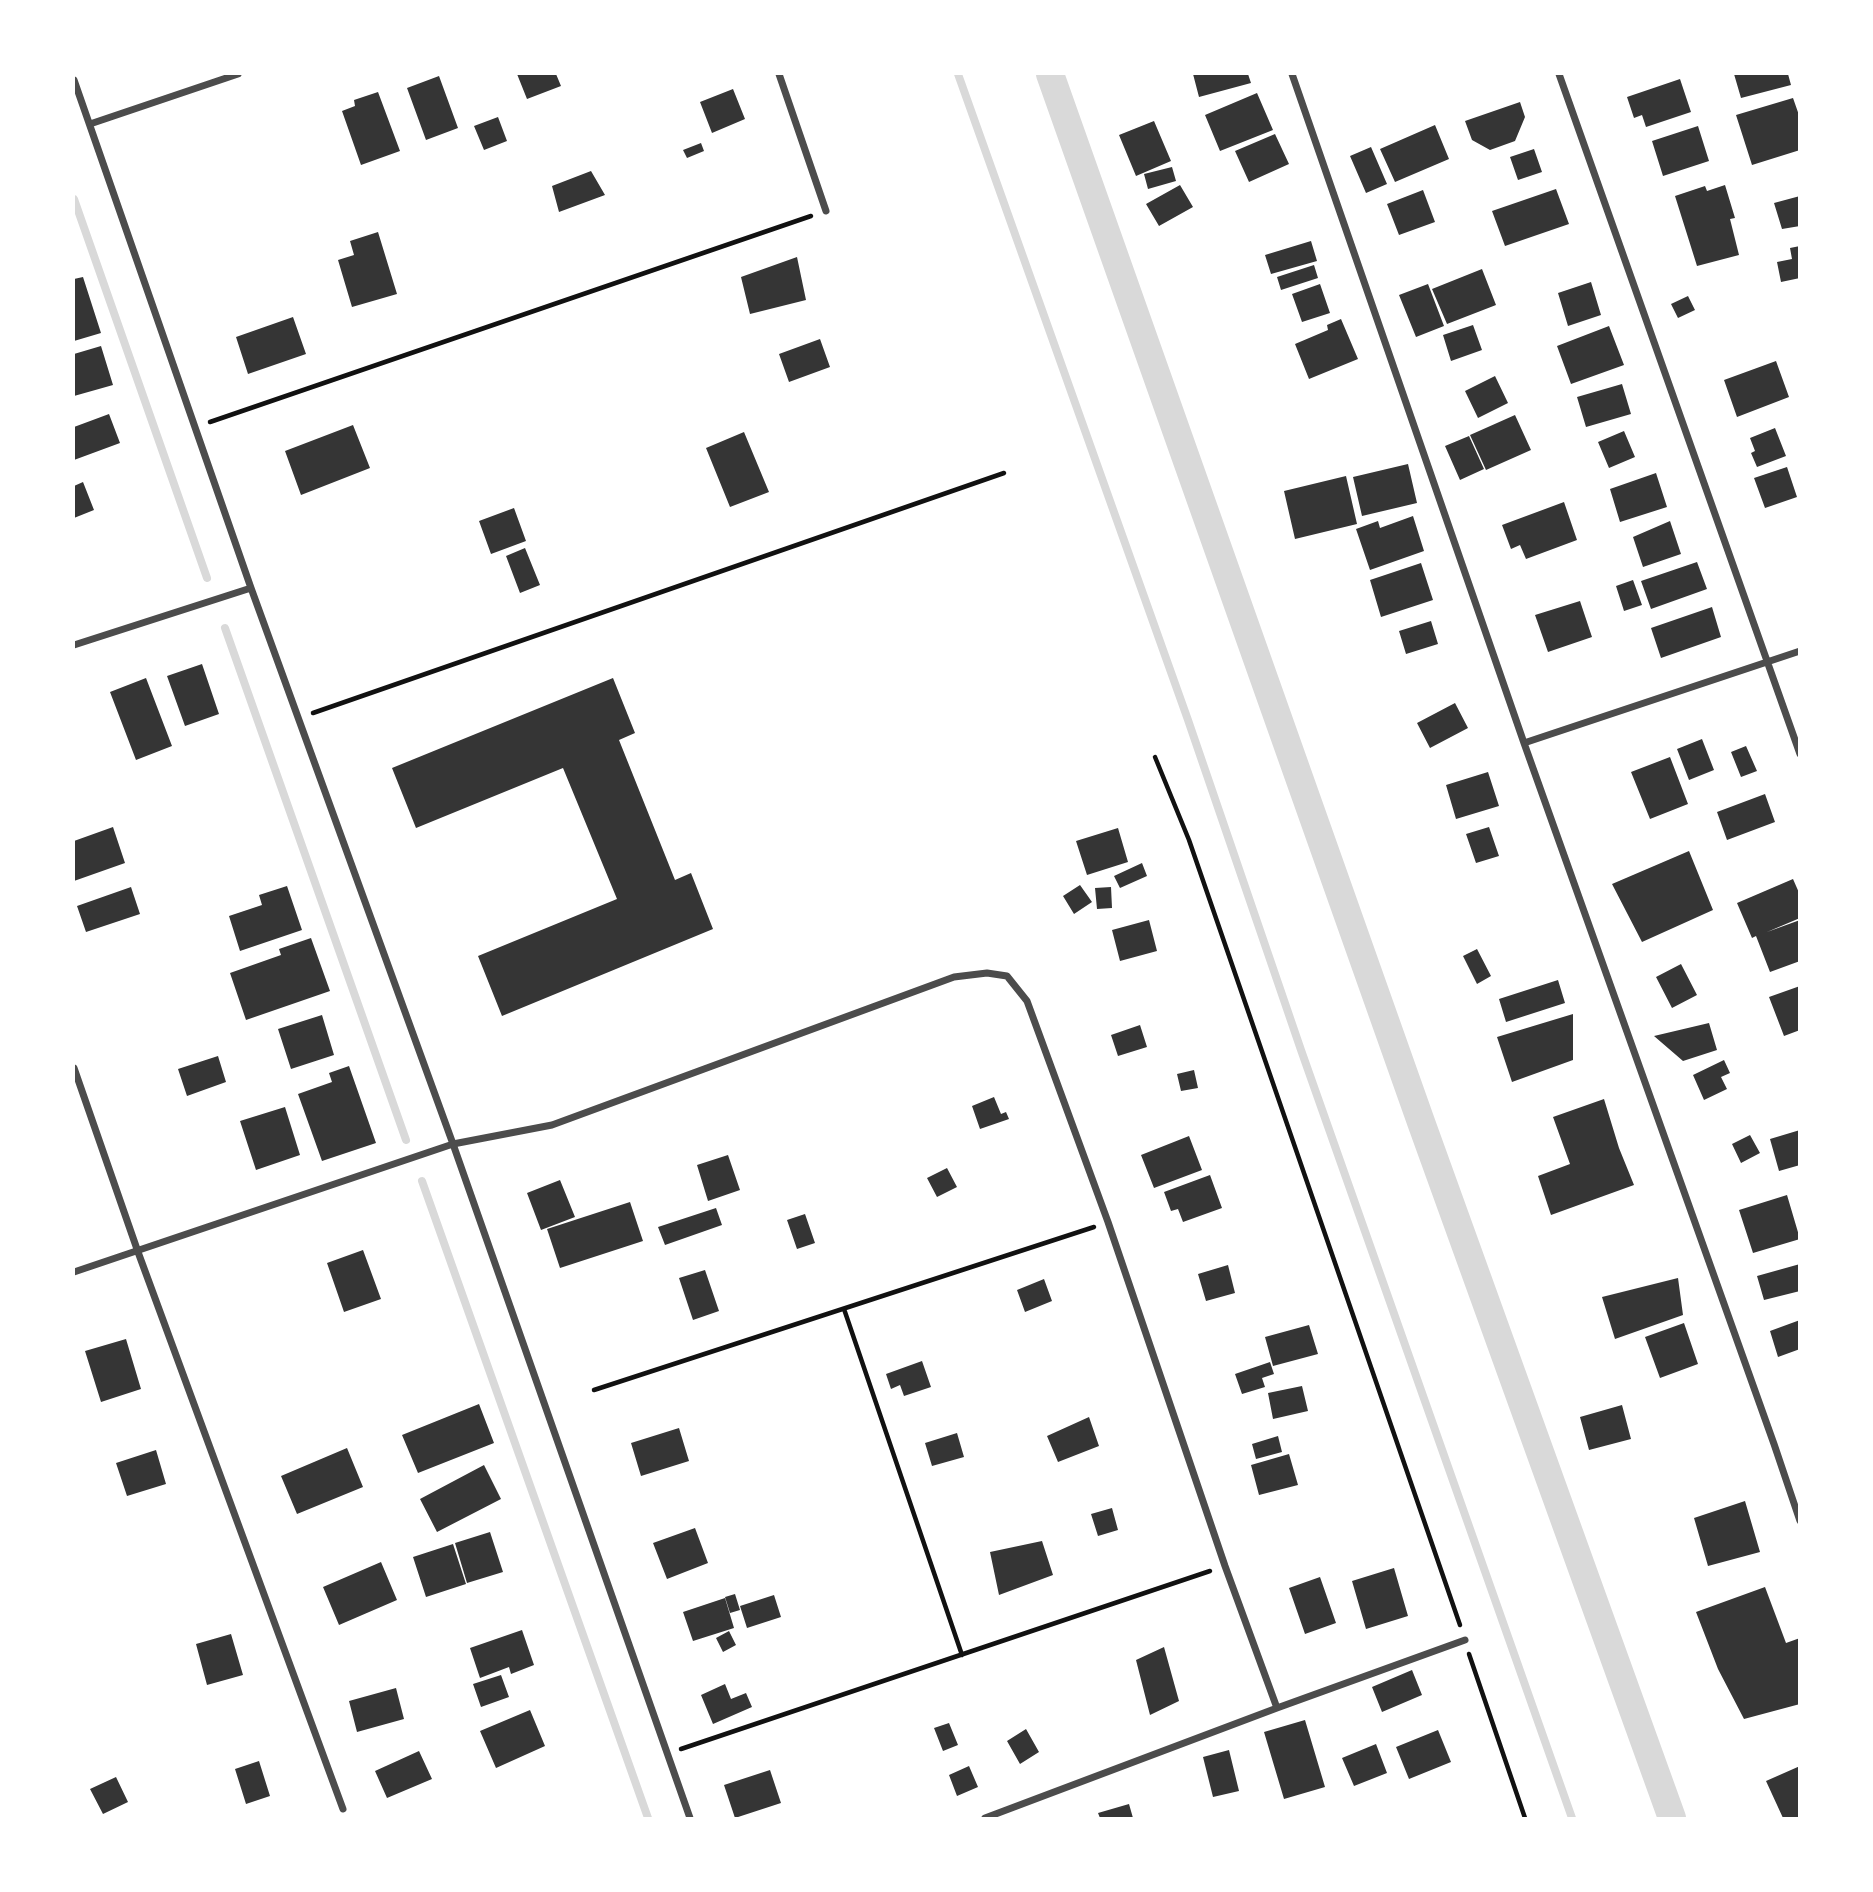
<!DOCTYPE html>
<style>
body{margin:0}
#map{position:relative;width:1873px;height:1892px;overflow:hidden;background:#fff;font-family:"Libre Baskerville",serif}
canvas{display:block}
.frame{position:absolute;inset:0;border:75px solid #fff;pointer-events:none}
</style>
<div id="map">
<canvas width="1873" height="1892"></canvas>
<div class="frame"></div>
</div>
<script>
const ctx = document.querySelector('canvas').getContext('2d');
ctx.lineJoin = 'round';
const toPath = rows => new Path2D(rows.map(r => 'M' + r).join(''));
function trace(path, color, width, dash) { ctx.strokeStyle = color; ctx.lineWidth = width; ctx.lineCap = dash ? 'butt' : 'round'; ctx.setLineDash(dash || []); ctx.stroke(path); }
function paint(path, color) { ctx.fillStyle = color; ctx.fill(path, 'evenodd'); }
const stream = toPath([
 [958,74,1188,720,1301,1050,1572,1818],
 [74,199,207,578],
 [225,628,406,1140],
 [422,1181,648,1818]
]);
const canal = toPath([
 [1050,74,1421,1122,1672,1818]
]);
const building = toPath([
 [517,74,556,74,561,86,527,99],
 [1193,74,1248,74,1251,83,1199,97],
 [1734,74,1788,74,1791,85,1741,98],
 [439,76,458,128,426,140,407,88],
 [1680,79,1691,112,1646,127,1642,115,1634,118,1627,97],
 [733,89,745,119,712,133,700,102],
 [378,92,400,151,361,165,342,111,355,106,354,100],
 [1257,93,1273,130,1220,151,1205,115],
 [1793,98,1800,118,1800,150,1752,165,1736,115],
 [1520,102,1525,117,1515,141,1490,150,1472,140,1465,121],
 [498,117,507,141,484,150,474,126],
 [1154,121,1171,161,1136,176,1119,135],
 [1435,125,1449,159,1395,182,1380,149],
 [1698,126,1709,161,1663,176,1652,141],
 [1275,134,1289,164,1249,182,1235,151],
 [701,143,704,151,687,158,683,150],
 [1371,147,1387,184,1366,193,1350,156],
 [1534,149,1542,172,1518,180,1510,157],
 [1172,167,1176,181,1148,189,1144,174],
 [591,171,605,195,559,212,552,186],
 [1180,185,1193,207,1159,226,1146,204],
 [1725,185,1735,218,1730,219,1739,255,1697,266,1675,196,1705,186,1707,191],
 [1556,189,1569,224,1505,246,1492,211],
 [1423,190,1435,222,1399,235,1387,204],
 [1800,196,1800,226,1782,229,1774,203],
 [378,232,397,294,352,307,338,260,354,255,350,241],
 [1311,241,1317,261,1271,274,1265,255],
 [1800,246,1800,278,1781,282,1777,262,1792,259,1790,248],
 [797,257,806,300,750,314,741,277],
 [1314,265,1318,278,1281,290,1277,277],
 [1482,269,1496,305,1447,324,1432,289],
 [83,277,101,333,74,341,74,279],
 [1591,282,1601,315,1568,326,1558,293],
 [1320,284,1330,313,1302,322,1292,294],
 [1428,284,1444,326,1416,337,1399,295],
 [1688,296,1695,310,1678,318,1671,304],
 [293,317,306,354,248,374,236,337],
 [1341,319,1358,359,1309,379,1295,344,1328,330,1327,325],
 [1473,325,1482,350,1451,361,1443,335],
 [1609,326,1624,365,1571,384,1557,346],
 [820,339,830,367,789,382,779,354],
 [101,346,113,385,74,396,74,354],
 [1776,361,1789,397,1737,417,1724,380],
 [1495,376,1508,403,1478,418,1465,391],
 [1622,384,1631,414,1586,427,1577,397],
 [109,414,120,443,74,460,74,427],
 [1515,415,1531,450,1486,470,1470,435],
 [353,425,370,468,301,495,285,451],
 [1775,428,1786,456,1757,467,1751,453,1755,451,1750,438],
 [1624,431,1635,457,1609,468,1598,442],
 [744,432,769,492,730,507,706,448],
 [1469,436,1484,469,1460,480,1445,446],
 [1408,464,1417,503,1362,516,1353,477],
 [1787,467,1797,497,1765,508,1754,478],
 [1656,473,1667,507,1620,522,1610,489],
 [1346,476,1357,524,1295,539,1284,491],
 [83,482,94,510,74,518,74,486],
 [1564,502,1577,540,1526,559,1520,545,1511,549,1502,525],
 [514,508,526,541,491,554,479,521],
 [1413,516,1424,551,1370,570,1356,529,1378,521,1380,528],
 [1670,521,1681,554,1643,567,1633,537],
 [525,548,540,585,520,593,506,556],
 [1697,562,1707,589,1651,609,1641,581],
 [1421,563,1433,600,1381,617,1370,580],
 [1633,580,1642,605,1624,611,1616,586],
 [1580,601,1592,637,1548,652,1535,615],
 [1712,607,1721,637,1661,658,1651,628],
 [1431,621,1438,644,1406,654,1399,631],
 [202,664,219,714,185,726,167,676],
 [146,678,172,746,136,760,110,692],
 [613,678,635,733,619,740,675,880,691,873,713,929,502,1016,478,956,617,899,563,768,416,828,392,768],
 [1455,703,1468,728,1430,748,1417,723],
 [1702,739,1714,770,1689,780,1677,749],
 [1746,746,1757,771,1741,777,1731,752],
 [1670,757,1688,804,1650,819,1631,772],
 [1488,772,1499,806,1456,819,1446,785],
 [1765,794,1775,822,1727,840,1717,812],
 [113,827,125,863,74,881,74,841],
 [1489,827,1499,856,1476,863,1466,834],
 [1118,828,1128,862,1087,875,1076,841],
 [1689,851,1713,910,1642,942,1612,884],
 [1142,863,1147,876,1120,888,1114,876],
 [1793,879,1800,895,1800,918,1767,932,1800,920,1800,961,1770,972,1756,936,1752,938,1737,903],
 [1080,885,1092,902,1074,914,1063,896],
 [287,886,302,930,240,951,229,916,262,905,259,895],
 [131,887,140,914,86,932,77,906],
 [1111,887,1112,908,1097,909,1095,888],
 [1149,920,1157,951,1120,961,1112,930],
 [311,938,330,991,246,1020,230,973,281,955,279,949],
 [1477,949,1491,976,1477,984,1463,956],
 [1681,964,1697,995,1672,1008,1656,977],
 [1558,980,1565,1003,1506,1022,1499,999],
 [1800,986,1800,1030,1784,1036,1769,997],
 [1573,1014,1573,1060,1512,1082,1497,1037],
 [322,1015,334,1055,291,1069,278,1029],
 [1709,1023,1717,1050,1683,1061,1654,1036],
 [1140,1025,1147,1047,1118,1056,1111,1035],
 [218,1056,226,1082,187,1096,178,1069],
 [1724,1060,1730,1073,1721,1077,1727,1089,1704,1100,1693,1075],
 [349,1066,376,1143,322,1161,298,1094,332,1082,329,1073],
 [1194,1070,1198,1088,1181,1091,1177,1074],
 [994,1097,1001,1114,1006,1112,1009,1119,980,1129,972,1106],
 [1604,1099,1619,1148,1634,1185,1551,1215,1538,1176,1570,1164,1553,1117],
 [285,1107,300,1155,256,1170,240,1121],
 [1800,1130,1800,1165,1779,1171,1770,1139],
 [1750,1135,1760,1153,1741,1163,1732,1144],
 [1189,1136,1202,1170,1154,1188,1141,1155],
 [728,1155,740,1190,708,1201,697,1165],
 [947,1168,957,1187,937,1197,927,1178],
 [1210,1175,1222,1208,1183,1222,1178,1209,1171,1211,1164,1192],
 [560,1180,575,1217,541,1230,527,1193],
 [1787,1195,1800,1239,1753,1253,1739,1210],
 [630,1202,643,1241,560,1268,547,1229],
 [716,1208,722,1225,665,1245,658,1227],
 [805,1214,815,1243,797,1249,787,1220],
 [363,1250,381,1299,344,1312,327,1263],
 [1800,1264,1800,1291,1764,1300,1757,1276],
 [1228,1265,1235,1293,1206,1301,1198,1274],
 [705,1270,719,1311,693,1320,679,1278],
 [1678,1278,1683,1315,1615,1339,1602,1297],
 [1044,1279,1052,1301,1025,1312,1017,1290],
 [1800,1320,1800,1349,1778,1357,1770,1331],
 [1684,1323,1698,1364,1660,1378,1645,1337],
 [1309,1325,1318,1354,1273,1366,1265,1337],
 [126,1339,141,1389,101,1402,85,1351],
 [922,1361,931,1387,904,1396,900,1385,891,1389,886,1374],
 [1270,1362,1274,1374,1262,1378,1265,1387,1242,1394,1235,1374],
 [1302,1386,1308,1411,1273,1419,1268,1393],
 [479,1404,494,1443,418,1473,402,1435],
 [1622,1405,1631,1439,1589,1450,1580,1417],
 [1089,1417,1099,1446,1058,1462,1047,1436],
 [679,1428,689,1461,641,1476,631,1443],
 [957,1433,964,1457,932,1466,925,1443],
 [1278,1436,1282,1452,1256,1459,1252,1444],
 [347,1448,363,1487,297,1514,281,1476],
 [156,1450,166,1484,127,1496,116,1463],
 [1289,1454,1298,1485,1259,1495,1251,1465],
 [484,1465,501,1499,437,1532,420,1499],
 [1745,1501,1760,1552,1708,1566,1694,1518],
 [1112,1508,1118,1530,1098,1536,1091,1514],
 [695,1528,708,1563,667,1579,653,1543],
 [490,1532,503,1572,467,1583,455,1543],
 [1042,1541,1053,1575,999,1595,990,1552],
 [453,1544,466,1584,426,1597,413,1557],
 [381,1562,397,1600,339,1625,323,1587],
 [1394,1568,1408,1616,1366,1629,1352,1581],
 [1320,1577,1336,1623,1305,1634,1289,1588],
 [1765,1587,1786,1643,1800,1638,1800,1704,1744,1719,1718,1669,1696,1612],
 [735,1594,740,1610,730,1613,725,1597],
 [774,1595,781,1617,747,1628,740,1606],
 [725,1598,734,1628,693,1641,683,1612],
 [522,1630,534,1665,511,1674,509,1667,480,1678,470,1648],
 [729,1631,736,1645,723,1652,716,1638],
 [231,1634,243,1675,207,1685,196,1644],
 [1164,1647,1179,1701,1150,1715,1136,1660],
 [1412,1670,1422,1695,1382,1712,1372,1687],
 [501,1675,509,1697,481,1707,473,1684],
 [725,1684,731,1699,746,1693,752,1707,713,1724,701,1695],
 [396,1688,404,1719,357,1732,349,1701],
 [530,1710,545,1746,496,1768,480,1731],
 [1305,1720,1325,1787,1284,1799,1264,1732],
 [949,1723,958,1745,943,1751,934,1728],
 [1026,1729,1039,1752,1020,1764,1007,1741],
 [1438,1730,1451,1762,1409,1779,1396,1747],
 [1376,1744,1387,1773,1354,1786,1342,1758],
 [1229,1750,1239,1791,1213,1797,1203,1757],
 [419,1751,432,1779,387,1798,375,1771],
 [259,1761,270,1796,246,1804,235,1769],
 [969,1766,978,1787,957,1796,949,1775],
 [1800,1766,1800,1818,1783,1818,1766,1781],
 [770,1770,781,1803,735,1818,724,1785],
 [116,1777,128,1802,103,1814,90,1789],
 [1129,1804,1133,1818,1100,1818,1098,1813]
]);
const path = toPath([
 [210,422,811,216],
 [313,713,1004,473],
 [1155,757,1189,840,1460,1625],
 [844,1309,962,1655],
 [594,1390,1094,1227],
 [1469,1654,1525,1818],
 [681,1749,1210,1571]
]);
const minor = toPath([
 [779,74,826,211],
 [1292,74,1524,743,1774,1444,1800,1521],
 [1559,74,1800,754],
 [74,80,251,588,453,1144,690,1818],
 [90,124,238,74],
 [74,645,251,588],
 [1524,743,1800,651],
 [74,1068,138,1252,343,1809],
 [74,1272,453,1144,552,1125,954,977,987,973,1007,976,1027,1001,1108,1222,1225,1566,1277,1708],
 [985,1818,1277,1708,1465,1640]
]);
trace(stream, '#d9d9d9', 8);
trace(canal, '#d9d9d9', 28);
paint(building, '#353535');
trace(path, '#111', 4.5);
trace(minor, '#4c4c4c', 7);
</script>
